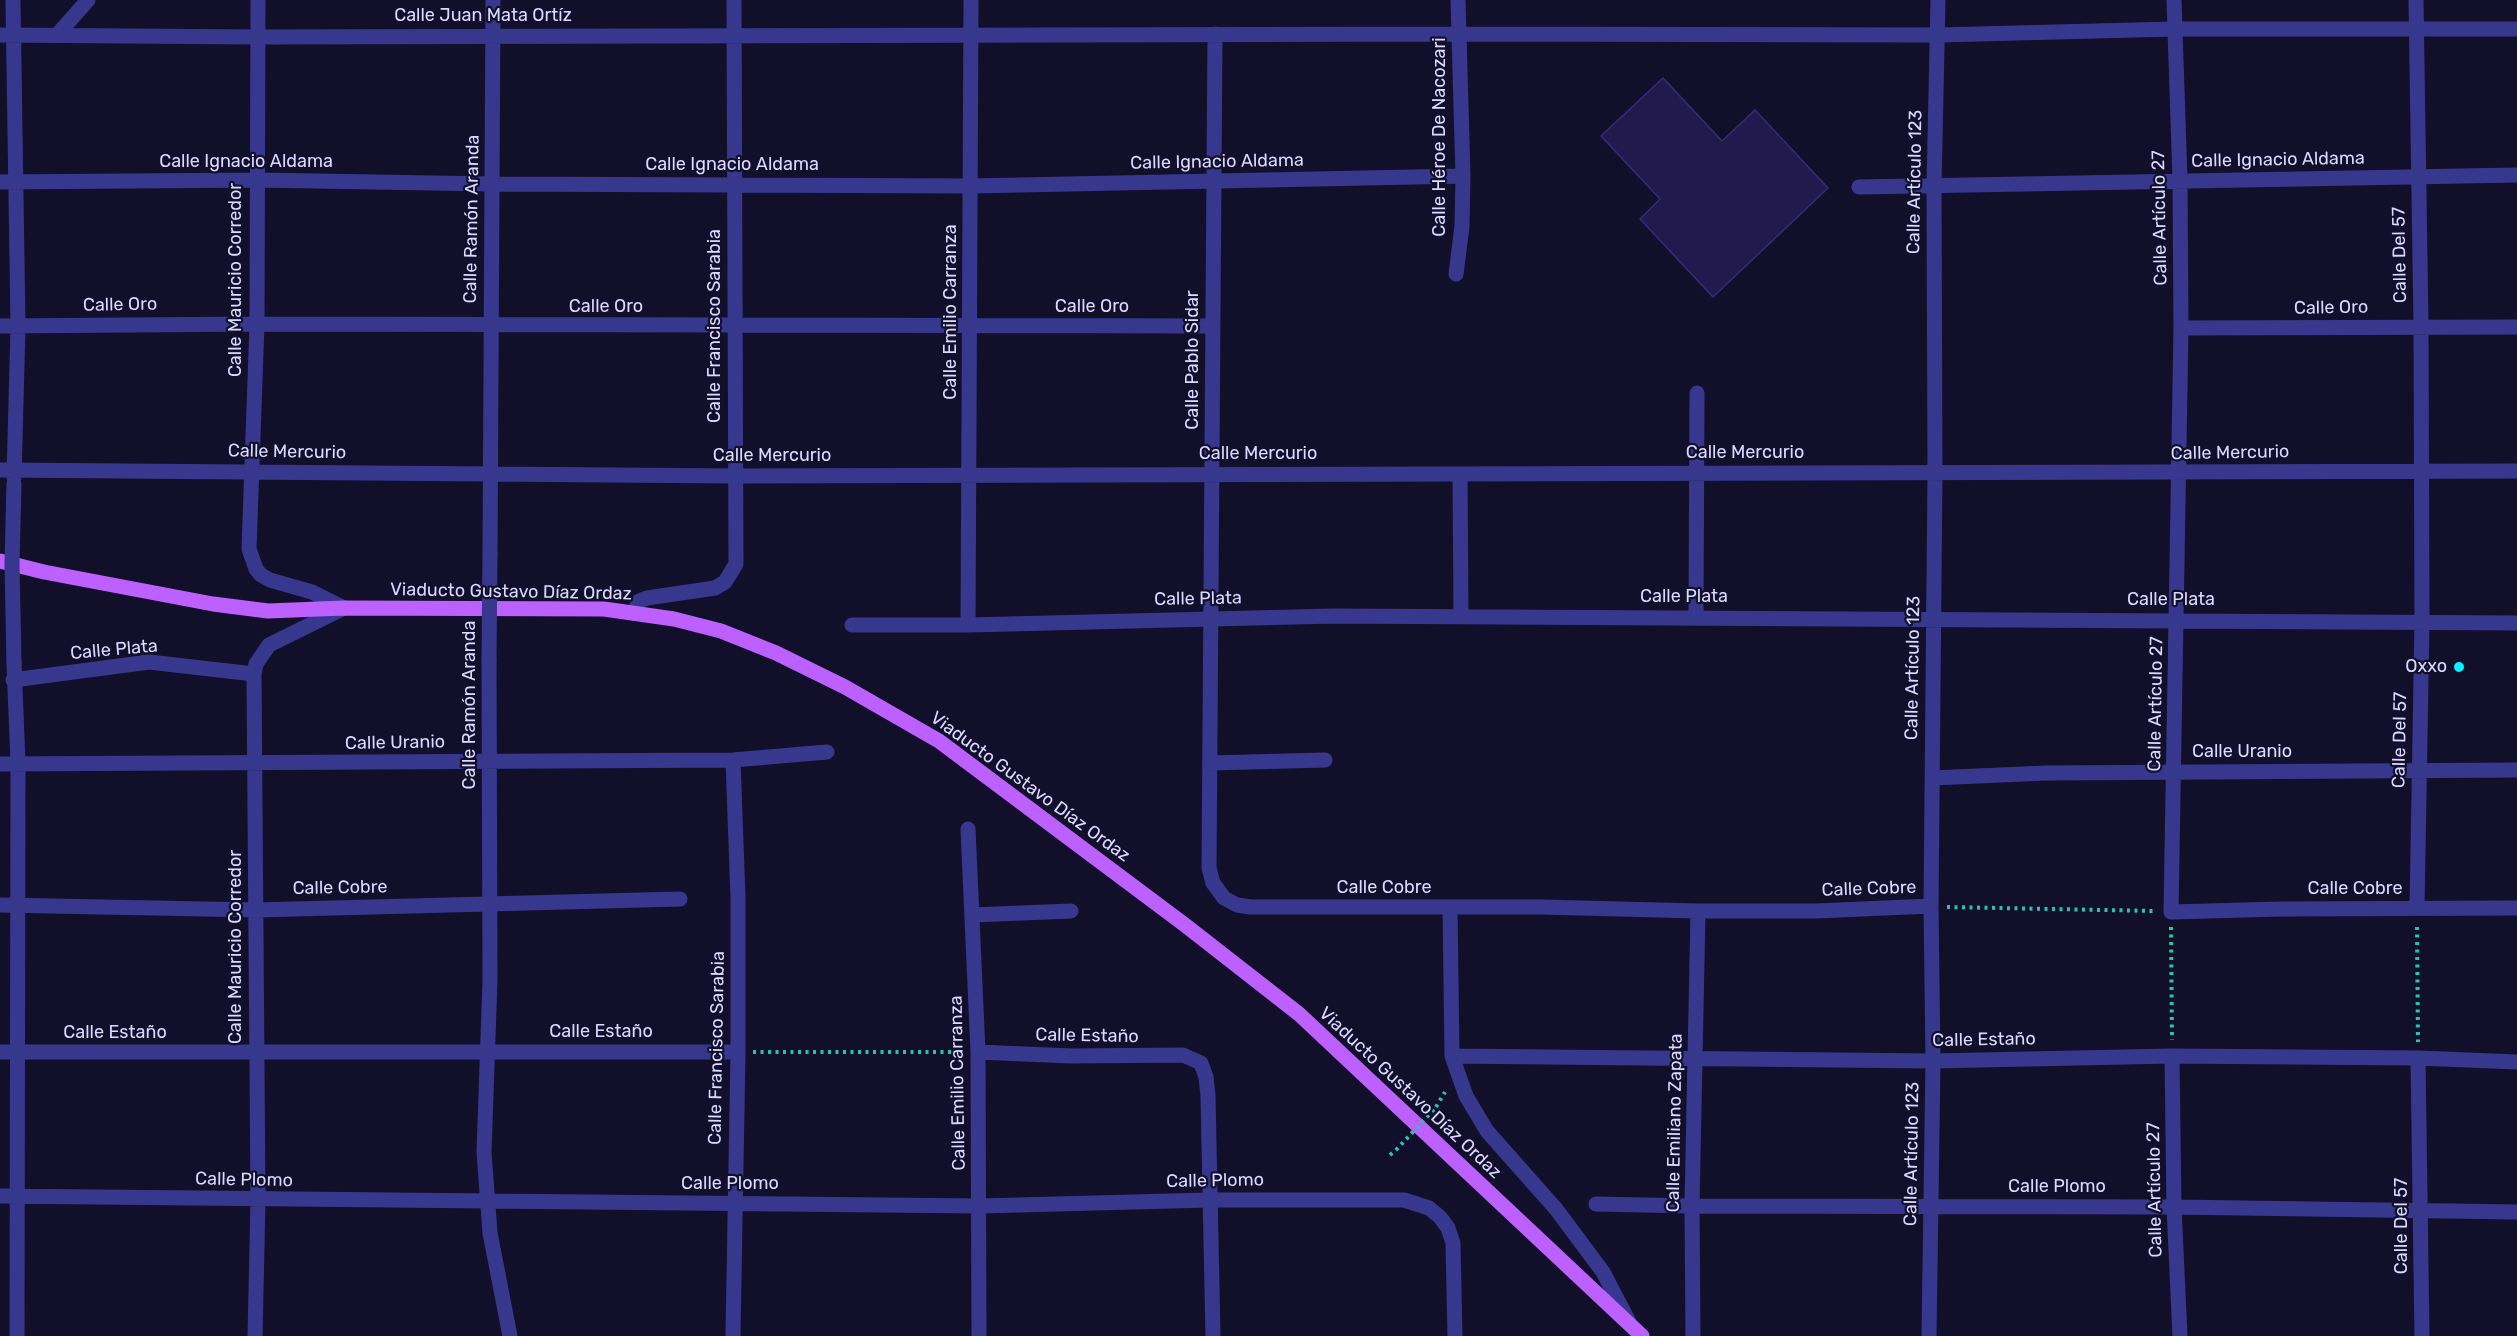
<!DOCTYPE html>
<meta charset="utf-8">
<style>
body{margin:0}
canvas{display:block;background:#120f2b}
</style>
<canvas width="2517" height="1336"></canvas>
<script>
const ctx = document.querySelector('canvas').getContext('2d');
ctx.lineJoin = 'round';
function paint(path, color) { ctx.fillStyle = color; ctx.fill(path, 'evenodd'); }
const toPath = rows => new Path2D(rows.map(r => 'M' + r).join(''));
function trace(path, color, width, dash) { ctx.strokeStyle = color; ctx.lineWidth = width; ctx.lineCap = dash ? 'butt' : 'round'; ctx.setLineDash(dash || []); ctx.stroke(path); }
function write(font, color, halo, rows, align = 'center') {
  ctx.font = font + ' Rubik,sans-serif'; ctx.lineWidth = 4.5; ctx.setLineDash([]); ctx.textBaseline = 'middle'; ctx.strokeStyle = halo; ctx.fillStyle = color; for (const [text, x, y, turn = 0] of rows) {
    ctx.save(); ctx.translate(x, y); ctx.rotate((+turn || 0) * Math.PI / 180); ctx.textAlign = isNaN(turn) ? turn : align; if (halo) ctx.strokeText(text, 0, 0); ctx.fillText(text, 0, 0); ctx.restore();
  }
}
const building = toPath([
 [1663,78,1722,141,1755,110,1828,188,1713,297,1640,219,1660,199,1601,136,1663,78]
]);
const path = toPath([
 [1947,907,2155,911],
 [2171,927,2172,1040],
 [2417,927,2418,1042],
 [753,1052,962,1052],
 [1436,1107,1445,1092],
 [1390,1155,1396,1150]
]);
const minor = toPath([
 [13,0,18,326,14,478],
 [258,0,257,324,249,549,256,569,261,575,270,580,312,592,344,608],
 [2174,0,2180,180,2181,328,2171,912,2281,909,2517,908],
 [2416,0,2421,326,2422,622,2417,908],
 [1215,34,1209,868,1213,883,1224,898,1237,905,1251,907,1541,907,1698,911,1816,911,1931,906],
 [0,35,258,37,1459,34,1938,35,2174,29,2517,29],
 [57,35,88,0],
 [0,182,257,180,492,184,970,186,1463,176],
 [1859,187,2517,175],
 [1456,274,1462,226,1463,176,1458,0],
 [0,326,257,324,1213,326],
 [2181,328,2517,327],
 [0,470,735,476,2517,471],
 [1460,474,1461,616],
 [490,554,493,0],
 [634,613,639,601,647,598,715,588,725,582,736,564,734,0],
 [1696,616,1697,393],
 [852,625,968,625,1334,616,2517,623],
 [968,625,971,0],
 [489,659,490,980,484,1152,490,1233,510,1336],
 [14,663,18,763,17,1336],
 [13,680,149,662,254,674],
 [1210,763,1325,760],
 [0,764,733,760,827,752],
 [1932,778,2046,773,2517,770],
 [968,829,978,1052,979,1336],
 [0,905,256,910,680,899],
 [1450,907,1452,1056,1466,1096,1487,1131,1556,1209,1603,1272,1629,1322],
 [972,915,1071,911],
 [0,1052,738,1052],
 [978,1052,1071,1056,1183,1055,1201,1063,1206,1077,1208,1096,1213,1336],
 [1452,1056,1933,1061,2172,1056,2418,1058,2517,1062],
 [2172,1056,2174,1207,2180,1336],
 [2418,1058,2422,1336],
 [0,1196,980,1206,1209,1200,1404,1200,1429,1208,1440,1217,1448,1228,1453,1243,1455,1336],
 [1596,1204,1692,1206,2174,1207,2517,1212],
 [255,1336,258,1200,254,674,256,664,269,645,344,608],
 [733,1336,738,1052,738,898,733,760],
 [1693,1336,1692,1206,1698,911],
 [1929,1336,1933,1061,1931,906,1935,473,1934,186,1938,0]
]);
const major = toPath([
 [0,561,44,572,213,604,268,611,344,608,604,609,674,619,721,631,776,653,845,687,939,741,1185,925,1299,1014,1642,1336]
]);
const pathBridge = toPath([
 [1396,1150,1436,1107]
]);
const minorBridge = toPath([
 [489,659,490,554],
 [14,663,12,564,14,484]
]);
const markers = [
 [2459,667,6,"#05f2ff"]
];
const streetNames = [
 ["Calle Juan Mata Ortíz",483,16],
 ["Calle Héroe De Nacozari",1440,137,-90],
 ["Calle Ignacio Aldama",2278,160,-1],
 ["Calle Ignacio Aldama",246,162],
 ["Calle Ignacio Aldama",1217,162,-1],
 ["Calle Ignacio Aldama",732,165],
 ["Calle Artículo 123",1915,182,-89],
 ["Calle Artículo 27",2160,218,-91],
 ["Calle Ramón Aranda",472,219,-89],
 ["Calle Del 57",2400,255,-91],
 ["Calle Mauricio Corredor",236,280,-90],
 ["Calle Oro",120,305,-1],
 ["Calle Oro",606,307],
 ["Calle Oro",1092,307],
 ["Calle Oro",2331,308,-1],
 ["Calle Emilio Carranza",951,312,-90],
 ["Calle Francisco Sarabia",715,326,-90],
 ["Calle Pablo Sidar",1193,360,-90],
 ["Calle Mercurio",287,452,1],
 ["Calle Mercurio",1745,453],
 ["Calle Mercurio",2230,453,-1],
 ["Calle Mercurio",1258,454],
 ["Calle Mercurio",772,456],
 ["Viaducto Gustavo Díaz Ordaz",511,592,1],
 ["Calle Plata",1684,597],
 ["Calle Plata",1198,599,-1],
 ["Calle Plata",2171,600],
 ["Calle Plata",114,650,-5],
 ["Calle Artículo 123",1913,668,-89],
 ["Calle Artículo 27",2156,704,-89],
 ["Calle Ramón Aranda",470,705,-90],
 ["Calle Del 57",2400,740,-89],
 ["Calle Uranio",395,743,-1],
 ["Calle Uranio",2242,752],
 ["Viaducto Gustavo Díaz Ordaz",1030,787,36],
 ["Calle Cobre",340,888,-1],
 ["Calle Cobre",1384,888],
 ["Calle Cobre",1869,889,-2],
 ["Calle Cobre",2355,889],
 ["Calle Mauricio Corredor",236,947,-90],
 ["Calle Estaño",601,1032],
 ["Calle Estaño",115,1033],
 ["Calle Estaño",1087,1036,1],
 ["Calle Estaño",1984,1040,-1],
 ["Calle Francisco Sarabia",717,1048,-89],
 ["Calle Emilio Carranza",958,1083,-91],
 ["Viaducto Gustavo Díaz Ordaz",1410,1093,43],
 ["Calle Emiliano Zapata",1675,1123,-89],
 ["Calle Artículo 123",1912,1154,-89],
 ["Calle Plomo",244,1180,1],
 ["Calle Plomo",1215,1181,-1],
 ["Calle Plomo",730,1184],
 ["Calle Plomo",2057,1187],
 ["Calle Artículo 27",2155,1190,-91],
 ["Calle Del 57",2402,1226,-90]
];
const poiNames = [
 ["Oxxo",2447,667]
];
paint(building, '#221a4d');
trace(building, '#362b7a', 1.5);
trace(path, '#28c4b2', 4, [3, 4.5]);
trace(minor, '#37388d', 15);
trace(major, '#bc60ff', 15);
trace(pathBridge, '#28c4b2', 4, [3, 4.5]);
trace(minorBridge, '#37388d', 15);
for (const [x, y, r, color] of markers) { const dot = new Path2D(); dot.arc(x, y, r, 0, 2 * Math.PI); ctx.fillStyle = color; ctx.fill(dot); trace(dot, '#120f2b', 2); }
write('18px', '#dbd9ff', '#120f2b', streetNames);
write('18px', '#dbd9ff', '#120f2b', poiNames, 'right');
</script>
